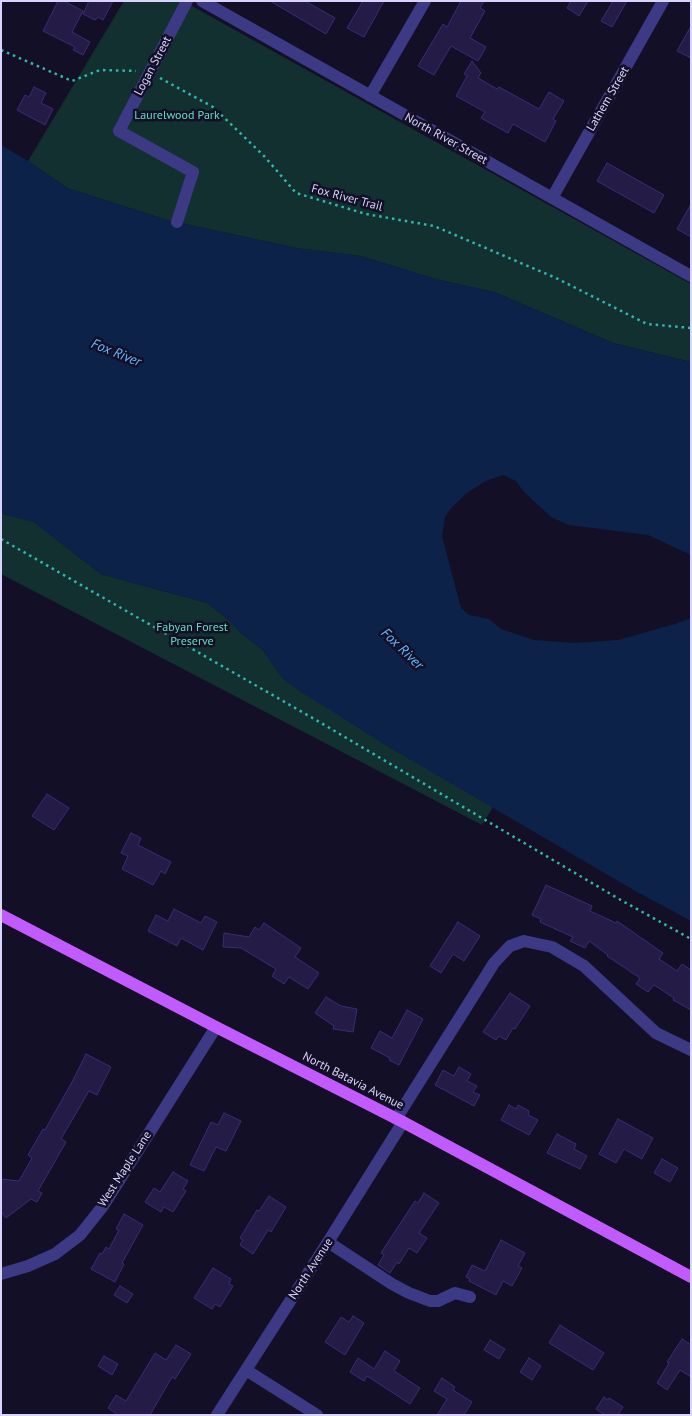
<!DOCTYPE html>
<style>
body{margin:0}
#map{position:relative;width:692px;height:1416px;overflow:hidden;background:#130f26;font-family:"PT Sans",sans-serif}
canvas{display:block}
.frame{position:absolute;inset:0;border:2px solid #d9d4ff;pointer-events:none}
</style>
<div id="map">
<canvas width="692" height="1416"></canvas>
<div class="frame"></div>
</div>
<script>
const ctx = document.querySelector('canvas').getContext('2d');
ctx.lineJoin = 'round';
function paint(path, color) { ctx.fillStyle = color; ctx.fill(path, 'evenodd'); }
const toPath = rows => new Path2D(rows.map(r => 'M' + r).join(''));
function trace(path, color, width, dash) { ctx.strokeStyle = color; ctx.lineWidth = width; ctx.lineCap = dash ? 'butt' : 'round'; ctx.setLineDash(dash || []); ctx.stroke(path); }
function write(font, color, halo, rows, align = 'center') {
  ctx.font = font + ' "PT Sans",sans-serif'; ctx.lineWidth = 5; ctx.setLineDash([]); ctx.textBaseline = 'middle'; ctx.strokeStyle = halo; ctx.fillStyle = color; for (const [text, x, y, turn = 0] of rows) {
    ctx.save(); ctx.translate(x, y); ctx.rotate((+turn || 0) * Math.PI / 180); ctx.textAlign = isNaN(turn) ? turn : align; if (halo) ctx.strokeText(text, 0, 0); ctx.fillText(text, 0, 0); ctx.restore();
  }
}
const green = toPath([
 [124,1,183,1,691,284,691,362,613,343,494,292,439,280,360,256,296,248,167,220,67,188,28,161],
 [1,513,34,522,101,574,207,603,229,620,242,634,262,649,283,679,389,747,493,807,482,825,1,574]
]);
const water = toPath([
 [1,145,28,161,67,188,167,220,296,248,360,256,439,280,494,292,613,343,691,362,691,555,648,535,569,525,551,517,524,492,516,481,503,475,486,481,467,493,451,508,445,517,442,536,461,608,469,615,489,619,501,629,534,640,575,643,618,640,675,624,691,618,691,921,637,892,389,747,301,692,283,679,262,649,242,634,229,620,207,603,101,574,34,522,1,513]
]);
const building = toPath([
 [58,1,64,1,83,11,72,32,90,42,83,55,73,50,75,47,43,31,58,1],
 [89,1,113,1,103,20,98,17,95,20,83,14,89,1],
 [270,1,305,1,335,18,326,34,270,1],
 [363,1,384,1,364,37,347,28,363,1],
 [461,1,484,1,480,8,485,11,470,38,486,47,478,61,451,46,434,75,418,66,443,24,447,27,461,1],
 [571,1,588,1,579,16,567,8,571,1],
 [613,1,627,1,612,27,601,21,613,1],
 [691,26,691,58,677,51,691,26],
 [472,61,481,73,478,78,497,89,499,87,539,109,549,92,564,101,553,119,556,121,545,142,513,124,508,133,481,118,485,112,456,96,467,76,464,74,472,61],
 [34,87,46,93,41,103,53,109,45,125,17,110,25,95,29,97,34,87],
 [607,163,664,195,654,213,597,181,607,163],
 [691,204,691,237,677,229,691,204],
 [47,794,69,808,54,830,32,816,47,794],
 [131,833,141,838,138,845,171,862,165,874,161,871,153,885,122,869,128,856,121,853,131,833],
 [546,885,592,906,590,911,616,923,617,921,663,953,659,959,677,971,682,964,691,970,691,1010,673,1000,674,998,654,985,648,992,636,984,640,978,607,956,608,955,589,941,585,948,570,941,573,937,540,922,541,919,532,915,546,885],
 [174,909,201,923,205,916,217,922,203,950,181,938,177,946,148,931,156,915,168,921,174,909],
 [458,922,480,936,464,961,453,954,441,973,430,966,458,922],
 [264,923,301,948,295,957,319,973,308,989,289,977,284,984,272,976,276,969,241,948,223,947,224,933,249,937,255,927,259,930,264,923],
 [510,993,530,1006,515,1029,513,1028,506,1040,499,1036,496,1040,483,1032,510,993],
 [326,997,341,1006,357,1009,353,1032,333,1029,334,1026,315,1013,326,997],
 [407,1010,423,1019,399,1065,389,1060,390,1058,371,1048,380,1031,392,1038,407,1010],
 [86,1054,111,1067,97,1095,89,1091,61,1139,66,1142,38,1191,42,1193,37,1202,31,1199,6,1218,1,1212,1,1179,19,1181,32,1158,28,1155,43,1129,45,1130,72,1082,86,1054],
 [459,1067,471,1074,467,1081,477,1086,473,1092,480,1095,474,1106,435,1085,443,1070,454,1076,459,1067],
 [509,1105,516,1109,518,1105,529,1111,528,1115,538,1120,529,1135,501,1120,509,1105],
 [224,1113,241,1121,226,1151,216,1147,204,1171,190,1165,211,1122,218,1125,224,1113],
 [618,1119,653,1138,642,1159,624,1149,616,1163,599,1154,618,1119],
 [557,1134,576,1144,574,1149,587,1156,580,1169,547,1153,557,1134],
 [662,1159,678,1168,670,1182,654,1173,662,1159],
 [173,1172,188,1181,183,1189,186,1191,173,1212,164,1207,161,1212,145,1202,154,1188,160,1192,173,1172],
 [424,1193,439,1203,419,1233,427,1238,417,1253,409,1248,399,1264,397,1262,390,1273,378,1265,384,1255,381,1253,415,1201,418,1203,424,1193],
 [269,1196,286,1207,271,1232,268,1230,253,1254,240,1245,243,1240,240,1238,257,1210,259,1211,269,1196],
 [124,1214,143,1225,122,1263,124,1264,115,1282,91,1269,100,1253,102,1254,106,1247,109,1249,119,1230,116,1229,124,1214],
 [501,1240,525,1253,518,1266,522,1268,512,1286,503,1281,496,1295,469,1281,470,1279,466,1277,472,1265,485,1271,501,1240],
 [213,1268,231,1279,229,1284,233,1286,220,1307,215,1304,212,1309,194,1298,213,1268],
 [120,1286,133,1294,127,1303,114,1295,120,1286],
 [353,1316,364,1323,345,1355,325,1342,341,1317,349,1322,353,1316],
 [560,1325,604,1353,593,1370,549,1343,560,1325],
 [682,1339,691,1345,691,1377,680,1370,667,1390,657,1383,669,1363,667,1362,682,1339],
 [490,1340,505,1349,499,1359,484,1350,490,1340],
 [176,1345,191,1354,175,1379,172,1377,150,1415,118,1415,108,1408,116,1395,126,1401,155,1353,166,1360,176,1345],
 [385,1351,400,1361,394,1371,420,1388,410,1404,367,1376,364,1381,350,1372,358,1358,374,1369,385,1351],
 [104,1356,118,1364,112,1375,98,1366,104,1356],
 [529,1358,541,1366,532,1380,520,1372,529,1358],
 [442,1378,455,1387,453,1390,472,1402,464,1415,437,1415,447,1399,434,1391,442,1378],
 [604,1397,608,1400,609,1398,623,1407,618,1415,605,1415,596,1409,604,1397]
]);
const path = toPath([
 [1,50,72,81,100,70,136,71],
 [160,78,213,107,265,157,296,193,366,214,434,226,556,278,647,324,691,328],
 [1,539,316,720,619,899,691,939]
]);
const minor = toPath([
 [202,1,691,276],
 [370,96,425,1],
 [552,198,663,1],
 [177,222,193,172,119,131,187,1],
 [396,1119,494,963,510,946,524,941,552,947,584,966,656,1033,691,1050],
 [328,1242,392,1284,409,1293,430,1301,438,1301,455,1293,470,1297],
 [1,1274,28,1266,55,1254,80,1235,103,1206,216,1027],
 [246,1370,317,1415],
 [217,1415,328,1242,403,1122]
]);
const major = toPath([
 [1,915,216,1027,403,1122,691,1277]
]);
const streetNames = [
 ["Logan Street",153,66,-62],
 ["Lathem Street",608,99,-60],
 ["North River Street",446,139,29],
 ["Fox River Trail",347,198,15],
 ["North Batavia Avenue",353,1081,27],
 ["West Maple Lane",125,1169,-57],
 ["North Avenue",311,1269,-57]
];
const parkNames = [
 ["Laurelwood Park",177,116],
 ["Fabyan Forest",192,628],
 ["Preserve",192,642]
];
const waterNames = [
 ["Fox River",116,353,22],
 ["Fox River",402,649,44]
];
paint(green, '#12302f');
paint(water, '#0c2248');
paint(building, '#241b47');
trace(building, '#3b2d73', 1);
trace(path, '#2fb8b0', 2.5, [2.5, 4]);
trace(minor, '#3d3a85', 12);
trace(major, '#c25bff', 12);
write('12px', '#d9d4ff', '#130f26', streetNames);
write('12px', '#5fe0c0', '#130f26', parkNames);
write('italic 14px', '#62b6ff', '#130f26', waterNames);
</script>
